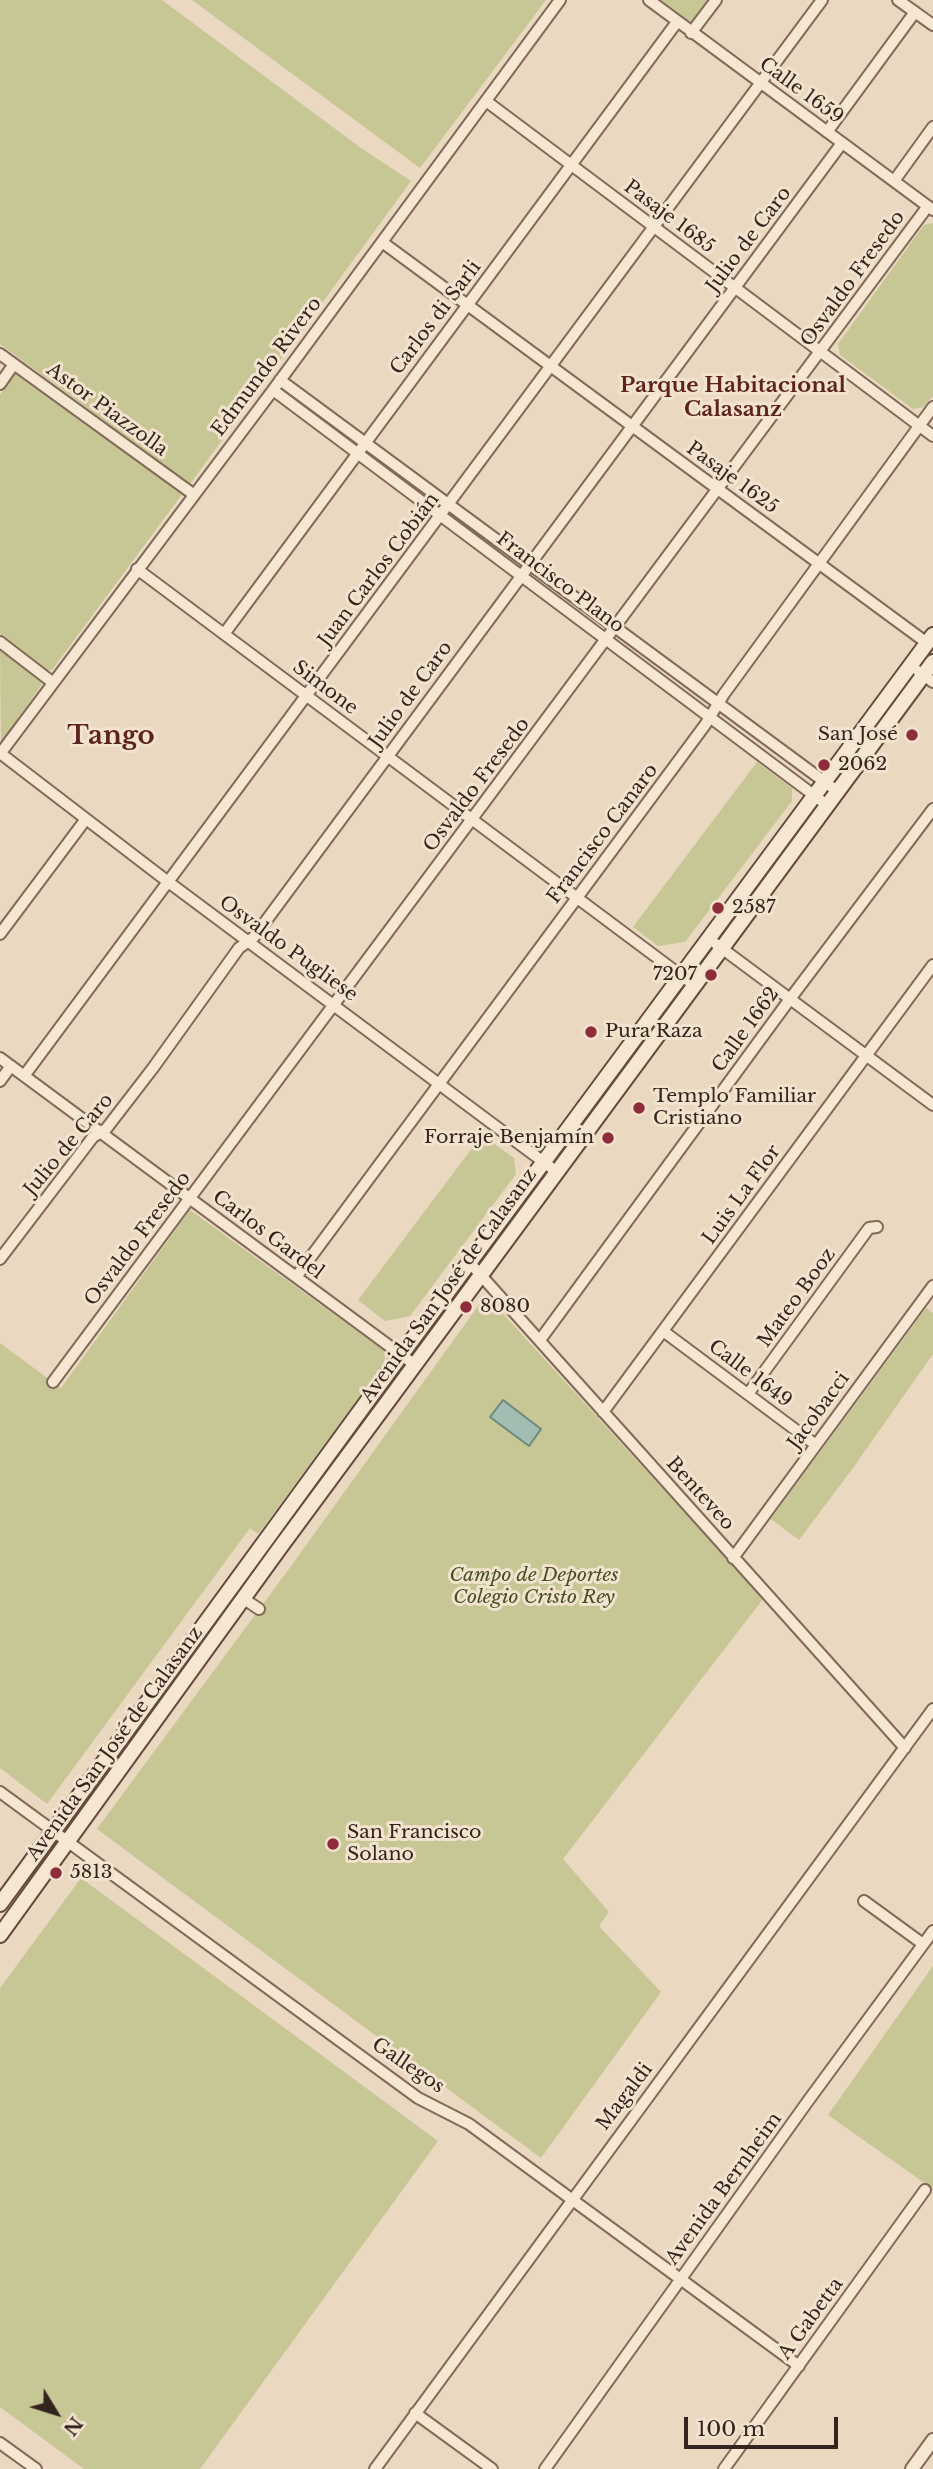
<!DOCTYPE html>
<meta charset="utf-8">
<style>
body{margin:0}
#map{position:relative;width:933px;height:2469px;overflow:hidden;background:#ead8c0;font-family:"Libre Baskerville",serif}
canvas{display:block}
.north{position:absolute;left:21px;top:2378px;width:70px;height:70px;-webkit-text-stroke:5px #f2e3cf;paint-order:stroke;rotate:128deg;font-size:19px;font-weight:700;line-height:28px;text-align:center;color:#33241d}
.north::after{content:'';display:block;margin:auto;width:24px;height:32px;background:#33241d;clip-path:polygon(50% 0,100% 100%,50% 72%,0 100%)}
.scale{position:absolute;left:684px;top:2417px;width:154px;height:32px;box-sizing:border-box;border:4px solid #33241d;border-top:0;padding-left:9px;font-size:21px;line-height:24px;white-space:nowrap;color:#33241d;-webkit-text-stroke:5px #f2e3cf;paint-order:stroke}
</style>
<div id="map">
<canvas width="933" height="2469"></canvas>
<div class="north">N</div>
<div class="scale">100 m</div>
</div>
<script>
const ctx = document.querySelector('canvas').getContext('2d');
ctx.lineJoin = 'round';
function paint(path, color) { ctx.fillStyle = color; ctx.fill(path, 'evenodd'); }
const toPath = rows => new Path2D(rows.map(r => 'M' + r).join(''));
function trace(path, color, width, dash) { ctx.strokeStyle = color; ctx.lineWidth = width; ctx.lineCap = dash ? 'butt' : 'round'; ctx.setLineDash(dash || []); ctx.stroke(path); }
function write(font, color, halo, rows, align = 'center') {
  ctx.font = font + ' "Libre Baskerville",serif'; ctx.lineWidth = 6; ctx.setLineDash([]); ctx.textBaseline = 'middle'; ctx.strokeStyle = halo; ctx.fillStyle = color; for (const [text, x, y, turn = 0] of rows) {
    ctx.save(); ctx.translate(x, y); ctx.rotate((+turn || 0) * Math.PI / 180); ctx.textAlign = isNaN(turn) ? turn : align; if (halo) ctx.strokeText(text, 0, 0); ctx.fillText(text, 0, 0); ctx.restore();
  }
}
const green = toPath([
 [0,0,162,0,361,148,411,181,190,484,0,344],
 [192,0,546,0,420,168],
 [649,0,716,0,691,33],
 [933,223,933,396,924,407,913,409,840,355,838,344,924,225],
 [15,374,23,375,177,486,183,493,52,670,47,671,0,634,0,395],
 [0,649,41,681,42,684,1,743],
 [757,762,792,788,792,801,685,942,658,946,633,927],
 [482,1135,514,1158,516,1174,410,1316,385,1321,358,1300],
 [190,1210,376,1345,384,1351,385,1358,383,1365,258,1534,250,1528,47,1804,0,1768,0,1343,61,1388],
 [486,1295,763,1599,563,1859,609,1912,599,1926,661,1992,541,2158,97,1829,294,1562],
 [926,1308,933,1313,933,1354,853,1468,799,1540,771,1519],
 [81,1878,438,2141,200,2469,84,2469,0,2407,0,1988],
 [933,1966,933,2189,828,2115]
]);
const water = toPath([
 [503,1400,541,1429,529,1446,490,1417,503,1400]
]);
const minor = toPath([
 [649,0,933,210],
 [898,0,933,25],
 [691,33,716,0],
 [486,101,933,436],
 [827,132,915,12],
 [894,181,933,127],
 [382,242,927,643],
 [0,354,193,494],
 [280,380,837,791],
 [0,384,14,364],
 [273,390,827,805],
 [137,569,687,980],
 [224,634,677,22],
 [0,642,52,682],
 [918,671,933,682],
 [0,753,167,881,557,1172],
 [0,754,273,390,560,0],
 [0,934,86,819],
 [716,944,933,1105],
 [0,1058,415,1365],
 [24,1076,822,0],
 [0,1081,11,1066],
 [0,1259,93,1137,106,1129,153,1068,239,948,254,937,842,143],
 [469,1262,905,1748],
 [296,1277,705,725,724,694,933,407],
 [663,1331,816,1445],
 [540,1340,790,999,933,809],
 [53,1382,928,206],
 [748,1394,869,1228,877,1227],
 [603,1412,933,965],
 [733,1558,933,1286],
 [244,1599,259,1609],
 [0,1792,418,2098,469,2124,799,2366],
 [864,1901,923,1944],
 [415,2413,492,2469],
 [0,2443,36,2469],
 [375,2469,933,1709],
 [545,2469,808,2101,933,1931],
 [724,2469,925,2190]
]);
const tertiary = toPath([
 [912,2469,933,2440]
]);
const secondary = toPath([
 [0,1904,401,1355,933,635],
 [0,1935,279,1549,933,662]
]);
const markers = [
 [912,735,7,"#8d2d3b"],
 [824,765,7,"#8d2d3b"],
 [718,908,7,"#8d2d3b"],
 [711,975,7,"#8d2d3b"],
 [591,1032,7,"#8d2d3b"],
 [639,1108,7,"#8d2d3b"],
 [608,1138,7,"#8d2d3b"],
 [466,1307,7,"#8d2d3b"],
 [333,1844,7,"#8d2d3b"],
 [56,1873,7,"#8d2d3b"]
];
const streetNames = [
 ["Calle 1659",801,91,36],
 ["Pasaje 1685",669,217,37],
 ["Julio de Caro",749,240,-53],
 ["Osvaldo Fresedo",853,279,-54],
 ["Carlos di Sarli",436,318,-53],
 ["Edmundo Rivero",267,367,-53],
 ["Astor Piazzolla",107,410,36],
 ["Pasaje 1625",732,478,36],
 ["Juan Carlos Cobián",379,570,-53],
 ["Francisco Plano",560,583,37],
 ["Simone",325,688,37],
 ["Julio de Caro",411,695,-54],
 ["Osvaldo Fresedo",477,785,-53],
 ["Francisco Canaro",603,834,-53],
 ["Osvaldo Pugliese",288,949,36],
 ["Calle 1662",746,1030,-54],
 ["Julio de Caro",69,1145,-50],
 ["Luis La Flor",742,1195,-54],
 ["Carlos Gardel",268,1235,37],
 ["Osvaldo Fresedo",138,1239,-53],
 ["Avenida San José de Calasanz",449,1286,-54],
 ["Mateo Booz",797,1298,-54],
 ["Calle 1649",750,1374,37],
 ["Jacobacci",819,1411,-54],
 ["Benteveo",700,1494,48],
 ["Avenida San José de Calasanz",115,1744,-54],
 ["Gallegos",408,2066,34],
 ["Magaldi",625,2097,-53],
 ["Avenida Bernheim",724,2189,-54],
 ["A Gabetta",811,2319,-54]
];
const poiNames = [
 ["San José",898,735,"right"],
 ["2062",838,765],
 ["2587",732,908],
 ["7207",697,975,"right"],
 ["Pura Raza",605,1032],
 ["Templo Familiar",653,1097],
 ["Cristiano",653,1119],
 ["Forraje Benjamín",594,1138,"right"],
 ["8080",480,1307],
 ["San Francisco",347,1833],
 ["Solano",347,1855],
 ["5813",70,1873]
];
const parkNames = [
 ["Campo de Deportes",534,1576],
 ["Colegio Cristo Rey",534,1598]
];
const neighbourhoodNames = [
 ["Parque Habitacional",733,386],
 ["Calasanz",733,410]
];
const districtNames = [
 ["Tango",111,737]
];
paint(green, '#c7c695');
paint(water, '#a3bdb2');
trace(water, '#6b8a7e', 2);
trace(minor, '#826959', 14);
trace(tertiary, '#826959', 16);
trace(secondary, '#644b3d', 18);
trace(minor, '#f6e7d3', 10);
trace(tertiary, '#f6e7d3', 12);
trace(secondary, '#f6e7d3', 14);
for (const [x, y, r, color] of markers) { const dot = new Path2D(); dot.arc(x, y, r, 0, 2 * Math.PI); ctx.fillStyle = color; ctx.fill(dot); trace(dot, '#f2e3cf', 2.5); }
write('19px', '#33241d', '#f2e3cf', streetNames);
write('19px', '#33241d', '#f2e3cf', poiNames, 'left');
write('italic 19px', '#494e25', '#f2e3cf', parkNames);
write('bold 21px', '#5d231f', '#f2e3cf', neighbourhoodNames);
write('bold 26px', '#5d231f', '#f2e3cf', districtNames);
</script>
